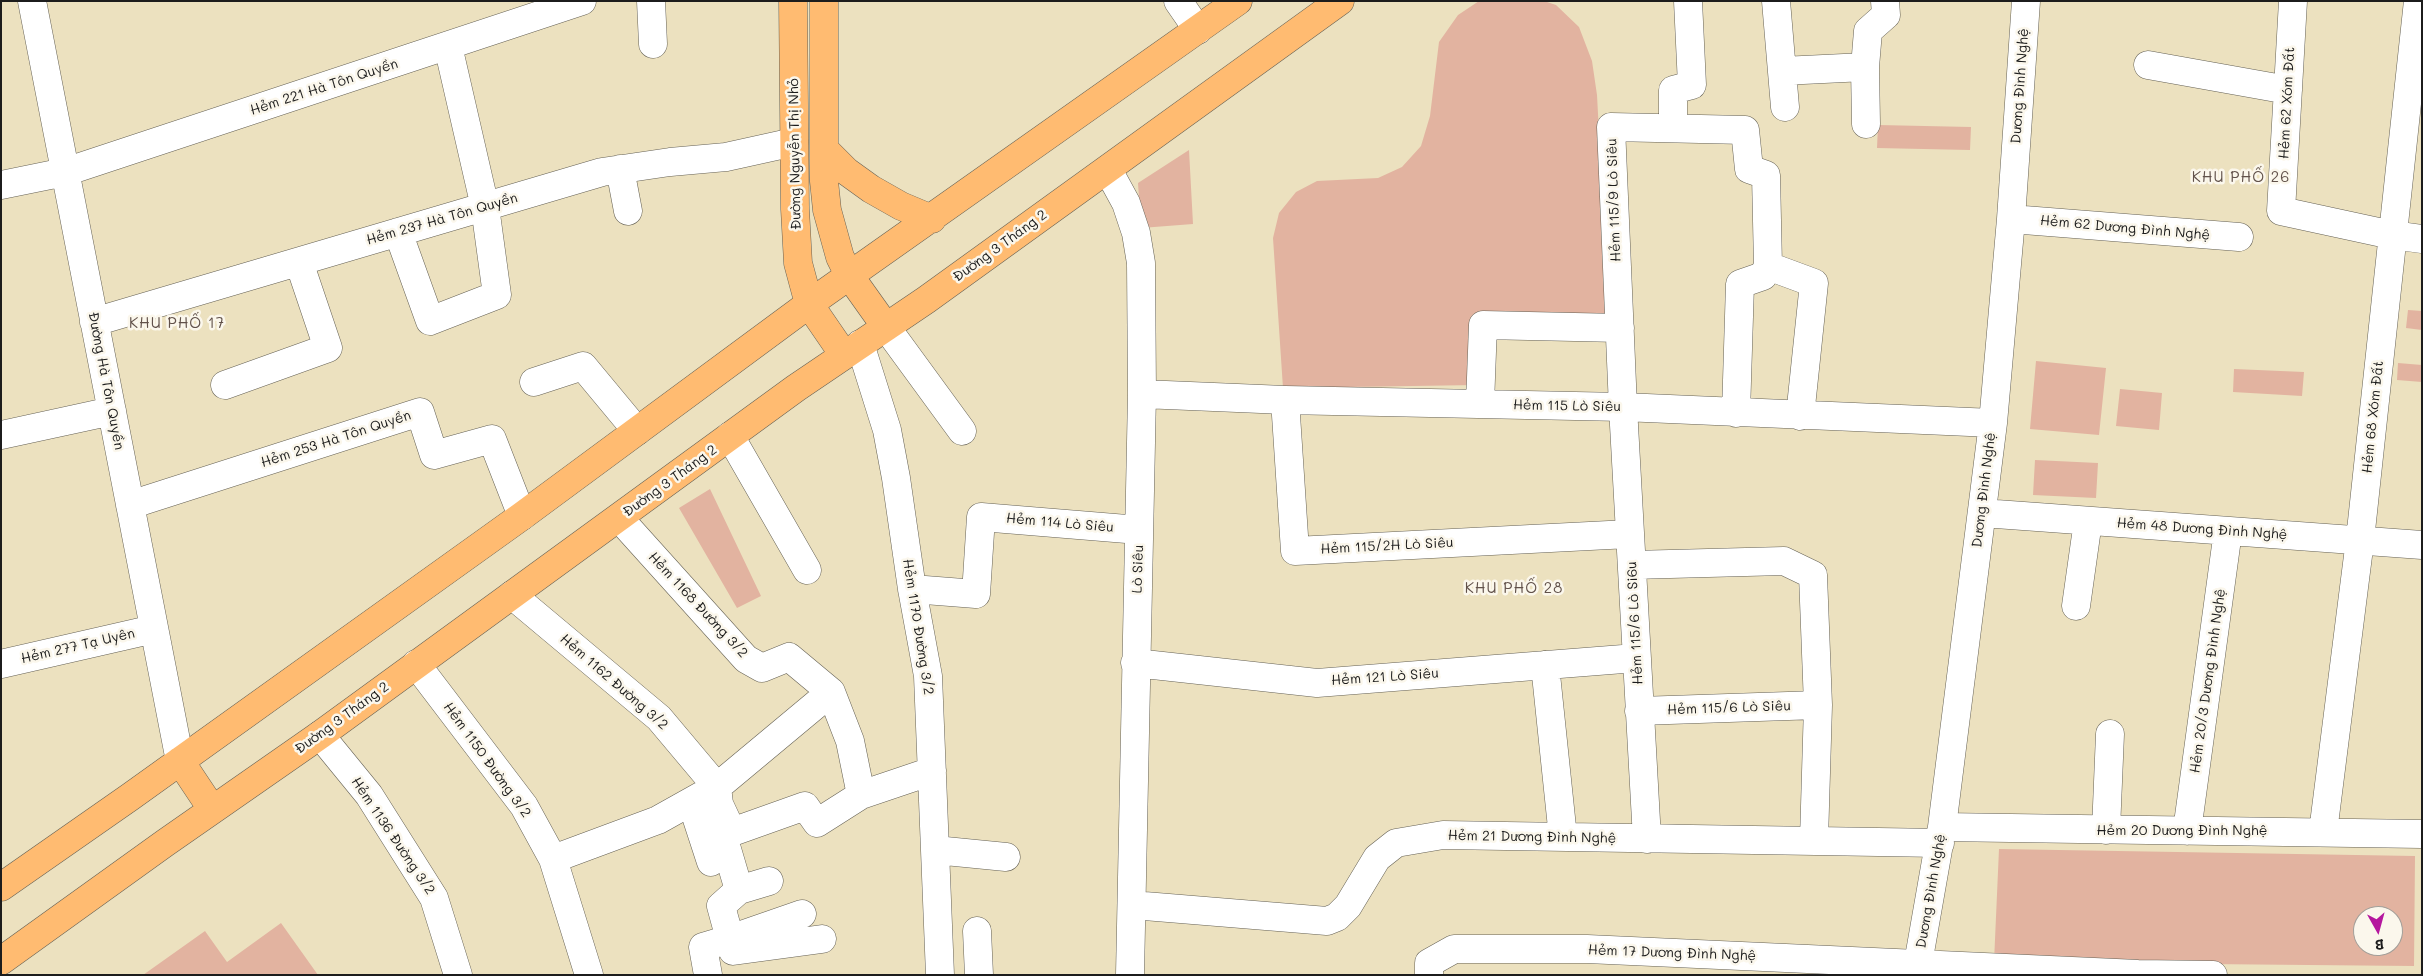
<!DOCTYPE html>
<meta charset="utf-8">
<style>
body{margin:0}
#map{position:relative;width:2423px;height:976px;overflow:hidden;background:#ece1bf;font-family:Mali,sans-serif}
canvas{display:block}
.frame{position:absolute;inset:0;border:2px solid #1c1c1c;pointer-events:none}
.north{position:absolute;left:2353px;top:906px;width:50px;height:50px;box-sizing:border-box;background:#fbf7ec;border:1px solid #a29f99;border-radius:50%;rotate:173deg;font-size:14px;font-weight:700;line-height:20px;text-align:center;color:#1c1c1c}
.north::after{content:'';display:block;margin:auto;width:18px;height:22px;background:#b5179e;clip-path:polygon(50% 0,100% 100%,50% 72%,0 100%)}
</style>
<div id="map">
<canvas width="2423" height="976"></canvas>
<div class="frame"></div>
<div class="north">B</div>
</div>
<script>
const ctx = document.querySelector('canvas').getContext('2d');
ctx.lineJoin = 'round';
function paint(path, color) { ctx.fillStyle = color; ctx.fill(path, 'evenodd'); }
const toPath = rows => new Path2D(rows.map(r => 'M' + r).join(''));
function trace(path, color, width, dash) { ctx.strokeStyle = color; ctx.lineWidth = width; ctx.lineCap = dash ? 'butt' : 'round'; ctx.setLineDash(dash || []); ctx.stroke(path); }
function write(font, color, halo, rows, align = 'center') {
  ctx.font = font + ' Mali,sans-serif'; ctx.lineWidth = 5; ctx.setLineDash([]); ctx.textBaseline = 'middle'; ctx.strokeStyle = halo; ctx.fillStyle = color; for (const [text, x, y, turn = 0] of rows) {
    ctx.save(); ctx.translate(x, y); ctx.rotate((+turn || 0) * Math.PI / 180); ctx.textAlign = isNaN(turn) ? turn : align; if (halo) ctx.strokeText(text, 0, 0); ctx.fillText(text, 0, 0); ctx.restore();
  }
}
const building = toPath([
 [1479,1,1544,1,1556,5,1579,27,1592,61,1597,95,1609,321,1477,318,1477,385,1283,388,1273,238,1279,213,1296,192,1317,181,1378,178,1402,167,1421,146,1430,116,1439,42,1458,15],
 [1878,125,1971,127,1970,150,1877,148],
 [1189,150,1193,224,1141,228,1138,183],
 [2408,310,2422,311,2422,330,2406,328],
 [2036,361,2106,368,2099,435,2030,429],
 [2398,363,2422,365,2422,382,2397,380],
 [2234,369,2304,372,2302,396,2233,392],
 [2120,389,2162,393,2159,430,2116,426],
 [2035,460,2098,463,2096,498,2033,495],
 [710,489,761,596,737,608,679,508],
 [1999,849,2415,856,2414,966,1994,962],
 [2363,916,2393,916,2393,946,2363,946],
 [281,923,318,975,143,975,205,931,227,962]
]);
const minor = toPath([
 [32,1,180,761],
 [651,1,653,44],
 [1178,1,1198,30],
 [1776,1,1785,107],
 [2293,1,2281,211,2392,235,2422,239],
 [2148,65,2288,90],
 [1782,71,1865,67],
 [1866,124,1865,67,1868,31,1886,15,1885,1],
 [1673,128,1673,90,1692,85,1688,1],
 [620,169,628,211],
 [1108,170,1126,203,1136,233,1141,263,1142,394,1130,975],
 [1,185,65,172,582,1],
 [2011,219,2239,237],
 [398,232,430,321,497,295,485,207,448,46],
 [94,322,602,172,670,162,726,157,794,142],
 [886,327,962,431],
 [860,344,887,430,896,478,912,589,928,676,940,975],
 [534,382,583,366,637,431],
 [225,385,328,348,299,262],
 [1142,394,1285,400,1623,407,1993,423],
 [1285,400,1295,551,1629,534],
 [1480,404,1483,325,1620,328],
 [1736,413,1740,284,1763,276,1768,266],
 [1,435,112,411],
 [730,436,807,570],
 [130,505,420,412,434,455,492,439,522,516],
 [1982,513,2422,545],
 [619,518,746,659,762,668,789,657,831,692,850,741,861,795,932,771],
 [1632,565,1784,561,1813,575,1818,705,1814,840],
 [912,589,976,594,981,517,1139,530],
 [512,595,659,718,717,787,719,804,732,832,724,839,739,890,721,906,730,939,703,947,708,975],
 [2076,606,2088,521],
 [1135,663,1317,683,1636,658],
 [1,664,154,629],
 [416,664,524,806,553,859,589,975],
 [1545,665,1563,837],
 [1639,711,1818,705],
 [320,735,369,795,434,898,458,975],
 [1942,827,2422,834],
 [2106,830,2110,734],
 [2187,831,2228,531],
 [732,832,805,806,817,823,861,795],
 [2323,832,2360,540,2418,1],
 [1647,839,1623,407,1611,127,1745,130,1749,169,1766,175,1768,266,1814,283,1800,416],
 [935,850,1006,857],
 [553,859,658,820,717,787,831,692],
 [711,862,695,813,719,804],
 [739,890,769,881],
 [1132,905,1327,921,1337,917,1348,906,1377,858,1396,843,1443,835,1940,843],
 [802,914,730,939,733,951,822,939],
 [977,931,979,975],
 [1429,975,1429,963,1454,949,1587,949,2138,974,2213,975],
 [1916,975,1942,827,1993,423,2011,219,2026,1]
]);
const major = toPath([
 [793,1,795,209,798,263,809,304,844,355],
 [824,1,824,181,827,210,840,257,849,275,886,327],
 [824,149,846,171,871,189,901,206,932,219],
 [180,761,212,809],
 [1,887,130,797,522,516,809,304,1238,1],
 [1,961,165,843,320,735,796,388,926,300,1340,1]
]);
const streetNames = [
 ["Dương Đình Nghệ",2020,86,-86],
 ["Hẻm 221 Hà Tôn Quyền",324,87,-18],
 ["Hẻm 62 Xóm Đất",2287,103,-87],
 ["Đường Nguyễn Thị Nhỏ",795,154,-91],
 ["Hẻm 115/9 Lò Siêu",1614,200,-92],
 ["Hẻm 237 Hà Tôn Quyền",442,219,-16],
 ["Hẻm 62 Dương Đình Nghệ",2125,228,5],
 ["Đường 3 Tháng 2",1000,246,-36],
 ["Đường Hà Tôn Quyền",106,381,79],
 ["Hẻm 115 Lò Siêu",1567,406,1],
 ["Hẻm 68 Xóm Đất",2373,417,-84],
 ["Hẻm 253 Hà Tôn Quyền",336,439,-18],
 ["Đường 3 Tháng 2",670,481,-36],
 ["Dương Đình Nghệ",1984,490,-83],
 ["Hẻm 114 Lò Siêu",1060,523,5],
 ["Hẻm 48 Dương Đình Nghệ",2202,529,4],
 ["Hẻm 115/2H Lò Siêu",1387,546,-3],
 ["Lò Siêu",1138,569,-88],
 ["Hẻm 1168 Đường 3/2",698,605,47],
 ["Hẻm 115/6 Lò Si6u",1635,623,-93],
 ["Hẻm 1170 Đường 3/2",918,627,81],
 ["Hẻm 277 Tạ Uyên",78,646,-13],
 ["Hẻm 121 Lò Siêu",1385,677,-4],
 ["Hẻm 20/3 Dương Đình Nghệ",2208,681,-82],
 ["Hẻm 1162 Đường 3/2",614,682,41],
 ["Hẻm 115/6 Lò Siêu",1729,708,-2],
 ["Đường 3 Tháng 2",342,718,-36],
 ["Hẻm 1150 Đường 3/2",487,760,54],
 ["Hẻm 20 Dương Đình Nghệ",2182,831],
 ["Hẻm 1136 Đường 3/2",393,836,56],
 ["Hẻm 21 Dương Đình Nghệ",1532,837,1],
 ["Dương Đình Nghệ",1931,891,-80],
 ["Hẻm 17 Dương Đình Nghệ",1672,953,2]
];
const neighbourhoodNames = [
 ["KHU PHỐ 26",2241,177],
 ["KHU PHỐ 17",177,323],
 ["KHU PHỐ 28",1514,588]
];
paint(building, '#e2b3a0');
trace(minor, '#656155', 29);
trace(major, '#656155', 29);
trace(minor, '#fff', 28);
trace(major, '#ffbb71', 28);
write('14px', '#1c1c1c', '#fbf7ec', streetNames);
ctx.letterSpacing = '1px';
write('15px', '#61514a', '#fbf7ec', neighbourhoodNames);
ctx.letterSpacing = '0px';
</script>
